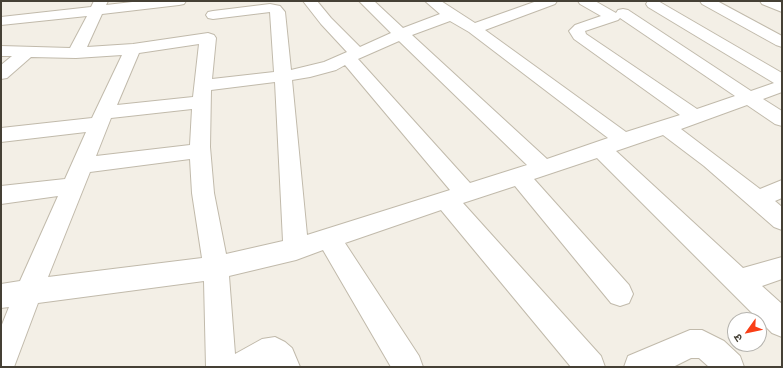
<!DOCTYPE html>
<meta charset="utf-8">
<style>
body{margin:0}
#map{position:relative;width:783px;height:368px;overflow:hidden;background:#f3efe6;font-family:"Noto Sans","Noto Sans Devanagari",sans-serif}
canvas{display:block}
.frame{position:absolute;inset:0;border:2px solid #454035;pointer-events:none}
.north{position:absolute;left:727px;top:312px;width:40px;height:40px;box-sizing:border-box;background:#fff;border:1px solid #b5b3ae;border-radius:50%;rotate:237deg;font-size:11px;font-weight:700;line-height:16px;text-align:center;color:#454035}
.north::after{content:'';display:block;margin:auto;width:14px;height:18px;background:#f93f17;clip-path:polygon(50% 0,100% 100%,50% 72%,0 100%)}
</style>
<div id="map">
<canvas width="783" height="368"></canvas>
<div class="frame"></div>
<div class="north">उ</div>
</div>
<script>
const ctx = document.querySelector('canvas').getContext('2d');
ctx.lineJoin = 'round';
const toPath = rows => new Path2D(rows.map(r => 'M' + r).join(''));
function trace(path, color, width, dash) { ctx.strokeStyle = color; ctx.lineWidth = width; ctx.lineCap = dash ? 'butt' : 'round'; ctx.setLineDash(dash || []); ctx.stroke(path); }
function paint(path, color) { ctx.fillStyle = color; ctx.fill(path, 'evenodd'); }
const minor = toPath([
 [94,1,108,1,106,5,141,1,186,1,184,4,179,5,102,14,87,47,133,44,208,33,214,35,216,38,212,79,274,72,270,12,213,19,208,18,206,15,208,12,213,11,270,4,280,6,285,12,291,70,324,62,347,52,321,24,303,1,317,1,331,18,360,47,391,33,359,1,374,1,403,28,440,14,425,1,441,1,475,23,537,1,557,1,555,4,485,30,626,132,680,115,574,39,569,31,575,25,601,16,580,4,578,1,595,1,616,13,618,10,623,9,628,10,751,91,774,83,648,7,646,4,648,1,658,1,782,73,782,92,763,99,782,111,782,126,775,124,747,105,681,129,760,189,782,180,782,198,775,201,782,207,782,230,774,227,704,166,663,135,616,151,743,268,782,257,782,279,762,286,782,304,782,337,772,333,597,158,534,179,629,285,633,294,629,303,620,306,611,303,515,186,463,203,601,356,605,367,571,367,441,210,345,243,419,356,423,367,391,367,323,250,296,260,229,276,235,354,262,339,275,337,285,342,292,348,300,367,206,367,204,281,38,303,14,367,1,367,1,327,9,307,1,308,1,284,20,281,58,196,1,204,1,186,65,179,86,132,1,142,1,128,92,118,122,55,76,58,31,57,7,78,1,79,1,65,12,56,1,56,1,46,70,48,87,16,1,25,1,17,91,7,94,1],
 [620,18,735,96,697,109,586,34,585,31,618,20,620,18],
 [450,21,469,32,608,138,547,159,412,35,450,21],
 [399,41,527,165,470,183,358,59,399,41],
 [199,44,193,97,117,105,139,53,199,44],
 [345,65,450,190,307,235,292,80,310,77,336,70,345,65],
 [275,82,283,241,226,254,214,193,210,147,211,90,275,82],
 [192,109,190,145,96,156,111,118,192,109],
 [190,159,192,193,202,258,48,277,90,172,190,159],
 [700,1,717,1,782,36,782,47,776,45,702,4,700,1],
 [760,1,778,1,782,3,782,12,762,4,760,1],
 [690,330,702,330,724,341,740,356,744,367,709,367,699,358,691,358,673,367,624,367,628,356,690,330]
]);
trace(minor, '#c1baab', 2);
paint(minor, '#fff');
</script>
